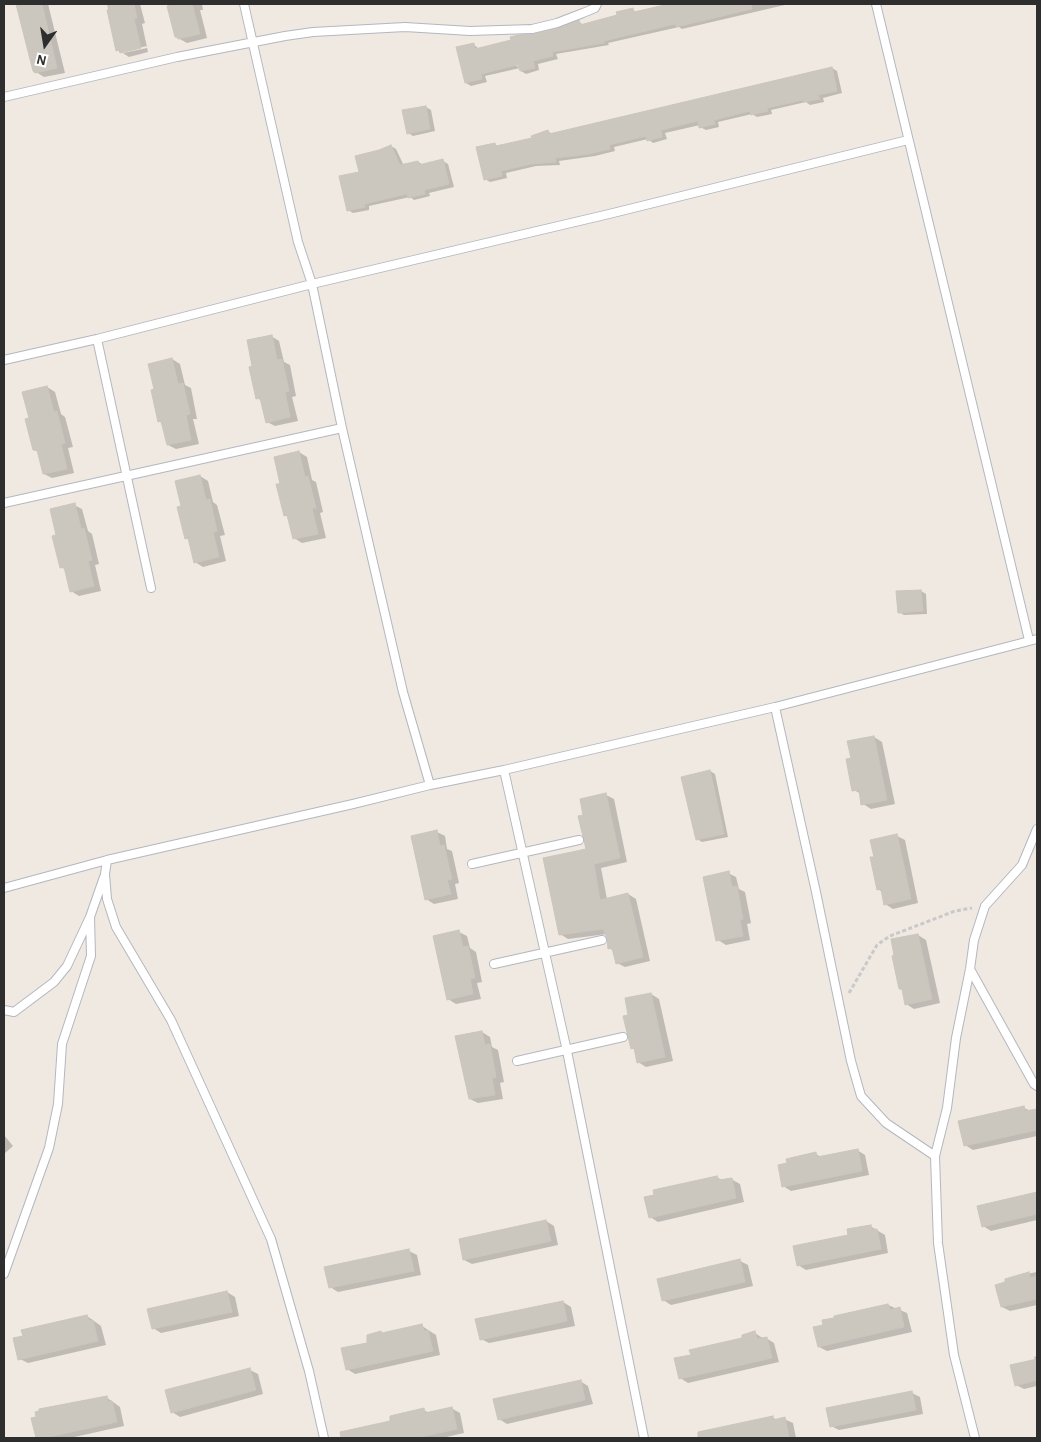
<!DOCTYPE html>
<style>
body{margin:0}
#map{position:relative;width:1041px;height:1442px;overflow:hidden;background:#efe9e1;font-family:"Alegreya Sans",sans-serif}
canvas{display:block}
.frame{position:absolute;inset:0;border:5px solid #2e2e2e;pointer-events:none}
.north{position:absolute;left:20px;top:20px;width:50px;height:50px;-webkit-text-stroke:4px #fff;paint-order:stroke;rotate:193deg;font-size:14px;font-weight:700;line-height:20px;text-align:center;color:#2e2e2e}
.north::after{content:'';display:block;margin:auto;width:18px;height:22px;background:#2e2e2e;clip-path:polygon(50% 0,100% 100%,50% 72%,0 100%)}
</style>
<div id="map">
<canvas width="1041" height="1442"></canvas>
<div class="frame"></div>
<div class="north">N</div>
</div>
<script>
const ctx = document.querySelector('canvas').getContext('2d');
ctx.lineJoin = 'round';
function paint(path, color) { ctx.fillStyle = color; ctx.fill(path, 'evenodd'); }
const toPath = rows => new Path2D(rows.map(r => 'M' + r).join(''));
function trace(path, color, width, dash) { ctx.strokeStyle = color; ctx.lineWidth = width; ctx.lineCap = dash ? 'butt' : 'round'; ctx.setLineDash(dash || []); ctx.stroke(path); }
const shadow = toPath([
 [20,4,48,4,65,73,44,77,36,72],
 [107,4,140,4,145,23,142,24,148,52,129,57,118,50],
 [147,46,147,48,123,53,123,51],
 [168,4,202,4,203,10,200,10,207,38,187,43,176,37],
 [672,4,789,4,682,29,679,27,608,43,609,45,556,54,558,59,538,64,539,70,526,74,521,71,520,65,511,63,520,68,485,76,487,82,471,86,466,83,473,44,479,49,533,36,579,22,584,25,619,16,633,10,638,13],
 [832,68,837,71,842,93,823,98,824,102,810,105,806,102,771,110,772,114,757,117,752,114,718,122,719,127,706,130,700,127,700,125,665,133,667,139,653,143,648,139,614,147,615,151,595,156,559,161,560,165,536,166,506,173,507,178,490,182,485,179,495,144,499,147,533,139,547,131,553,134],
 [426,107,431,110,435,131,413,136,408,133],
 [391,146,396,149,404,166,418,162,424,165,443,161,448,164,454,187,429,193,430,196,414,200,410,197,369,206,369,210,353,213,348,210,361,173],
 [271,336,279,341,284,362,290,365,296,396,292,397,298,421,275,426,267,422,262,401,257,398,254,367],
 [172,359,180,364,185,385,191,388,197,419,193,419,199,444,176,449,168,445,163,424,159,421],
 [47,387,55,392,61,414,65,417,73,447,68,448,74,473,52,478,44,474,39,452,34,450],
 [299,452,307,457,312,480,316,482,323,512,320,513,326,538,302,543,294,538,289,517,285,515,282,484],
 [200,476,208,481,213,502,217,505,225,535,220,536,226,561,203,567,195,562,190,540,186,538,183,507],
 [74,505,82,509,88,531,92,534,99,564,95,565,101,591,79,596,71,591,66,570,61,567,57,536],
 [921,591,926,594,927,614,904,615,899,612,898,592],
 [874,737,882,742,895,804,871,809,863,804,861,794,854,790,852,759],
 [710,771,715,774,728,837,702,842,697,839],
 [606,795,614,799,627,862,601,868,607,899,628,894,636,899,650,961,625,967,617,963,614,951,609,948,607,934,568,939,560,934,587,850,585,816],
 [437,832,445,836,447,849,452,851,459,883,455,884,458,899,434,904,426,899],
 [897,836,905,840,918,903,893,909,885,904,882,892,878,889],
 [728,873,736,877,739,889,745,892,751,923,747,924,750,940,726,945,718,940],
 [459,932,467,936,470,948,476,952,482,982,477,983,481,999,456,1004,448,999],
 [918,935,926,940,940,1003,914,1009,906,1004,903,990,900,989,896,956],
 [651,994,659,999,673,1061,646,1067,638,1062,635,1050,632,1048,630,1015],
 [482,1032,490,1037,492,1047,498,1050,504,1082,500,1083,503,1099,478,1103,470,1099],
 [1024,1108,1031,1111,1037,1110,1037,1136,973,1150,965,1145],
 [4,1135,13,1146,4,1154],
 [857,1150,865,1155,869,1175,791,1191,783,1186,815,1154,822,1157],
 [717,1177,723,1181,731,1179,740,1184,744,1202,658,1222,650,1217],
 [1037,1194,1037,1220,991,1231,983,1226,978,1207],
 [546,1221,554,1226,558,1245,472,1264,464,1260],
 [870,1226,885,1235,888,1253,806,1270,798,1265,849,1236],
 [409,1251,417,1255,421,1275,338,1292,330,1287],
 [740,1261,748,1265,753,1286,671,1305,663,1300],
 [1037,1272,1037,1305,1010,1311,1002,1307,1007,1283,1016,1276],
 [227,1292,235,1297,239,1316,161,1333,153,1328],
 [563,1302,571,1307,575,1326,489,1343,481,1339],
 [888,1305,907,1313,912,1332,827,1351,819,1347],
 [87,1316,101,1326,106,1345,28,1363,20,1359],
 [422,1326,436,1335,440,1355,355,1374,347,1369,368,1344,381,1332,384,1334],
 [755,1333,764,1339,766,1338,774,1343,779,1362,688,1383,680,1378,692,1356,744,1339],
 [1037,1356,1037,1386,1024,1389,1016,1385,1035,1360,1034,1357],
 [250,1370,258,1374,263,1394,180,1417,172,1412],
 [580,1381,588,1386,593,1404,507,1424,499,1419],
 [912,1393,920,1397,923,1414,839,1430,831,1426],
 [106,1397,120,1407,124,1426,70,1438,37,1438,33,1419],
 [451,1408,460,1413,464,1433,442,1438,364,1438,361,1429,392,1422,423,1410,430,1413],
 [772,1417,777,1420,784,1419,793,1423,796,1438,699,1438]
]);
const building = toPath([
 [16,4,42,4,57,68,35,73,33,71,16,4],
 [108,4,134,4,137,18,134,19,141,48,120,53,119,50,116,51,107,10,110,9,108,4],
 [177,4,192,4,200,34,178,39,177,37,175,37,167,6,177,4],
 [669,4,751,4,752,9,676,27,675,24,604,41,604,43,552,52,553,56,533,61,535,68,520,71,518,65,517,65,481,74,482,79,465,83,456,47,474,43,475,49,511,40,510,37,518,35,533,34,558,28,579,20,580,25,617,15,616,12,633,8,634,12,669,4],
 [832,67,837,91,818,95,820,99,804,102,803,100,767,108,768,111,751,115,750,111,714,120,715,124,699,128,698,121,661,130,662,137,647,141,646,136,609,145,610,149,589,154,555,158,556,162,531,164,501,171,502,176,484,180,476,147,495,143,496,146,532,138,531,136,548,130,549,134,832,67],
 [426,106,430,129,407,134,402,110,426,106],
 [391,145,400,165,418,161,419,165,443,159,449,184,424,190,425,194,408,198,407,194,364,204,365,207,347,211,339,176,359,172,355,156,379,150,391,145],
 [272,335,277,360,282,359,289,391,285,392,290,417,266,423,260,398,256,399,249,367,252,366,247,340,272,335],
 [172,358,178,384,183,383,190,414,186,415,191,440,167,445,161,421,158,422,151,390,154,389,148,364,172,358],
 [47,386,54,412,57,411,65,443,61,444,67,469,43,474,37,450,33,450,25,419,29,418,22,392,47,386],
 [299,451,305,477,308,476,316,508,312,508,318,534,293,539,287,515,284,516,276,484,280,484,274,457,299,451],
 [200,475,206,500,210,499,217,531,213,532,219,557,194,563,188,538,185,539,177,507,181,506,175,481,200,475],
 [75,503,81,529,84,528,92,560,88,561,94,586,70,592,64,567,60,568,52,536,56,535,50,509,75,503],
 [921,590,923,611,898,613,896,591,921,590],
 [874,736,887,800,861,805,859,790,852,791,846,759,851,758,847,741,874,736],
 [710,770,724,834,696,840,681,777,710,770],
 [606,793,620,858,594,864,600,900,628,893,643,957,616,964,612,948,608,949,607,938,603,929,559,935,543,858,586,849,578,816,583,815,580,799,606,793],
 [437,830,440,846,444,845,452,879,447,880,451,894,425,900,411,836,437,830],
 [897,834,911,899,884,905,881,889,877,890,870,857,874,857,870,840,897,834],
 [729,871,732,887,737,886,743,919,740,920,743,936,716,941,703,877,729,871],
 [459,930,463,947,468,946,475,978,470,979,473,994,447,1000,433,936,459,930],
 [918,934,932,999,905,1005,902,989,899,989,892,956,894,955,891,939,918,934],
 [651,993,665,1057,637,1063,634,1048,631,1049,623,1016,628,1015,625,998,651,993],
 [482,1031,485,1045,490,1044,496,1077,492,1078,495,1095,469,1099,455,1036,482,1031],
 [1024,1106,1025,1111,1037,1109,1037,1130,964,1146,958,1121,1024,1106],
 [858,1149,862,1171,782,1187,778,1165,787,1163,786,1159,816,1152,817,1157,858,1149],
 [717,1176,719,1180,732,1178,736,1198,649,1218,644,1197,654,1195,653,1190,717,1176],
 [1037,1192,1037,1214,982,1227,977,1206,1037,1192],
 [546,1220,551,1241,463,1260,459,1239,546,1220],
 [871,1225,872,1230,877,1229,881,1249,797,1266,793,1246,848,1235,847,1229,871,1225],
 [409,1249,414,1271,329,1288,324,1267,409,1249],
 [740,1259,745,1282,662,1301,657,1279,740,1259],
 [1029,1272,1030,1278,1037,1276,1037,1299,1001,1307,995,1285,1005,1282,1005,1279,1029,1272],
 [227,1291,232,1312,152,1329,147,1309,227,1291],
 [563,1301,567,1321,480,1340,475,1319,563,1301],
 [888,1304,890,1310,900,1307,904,1327,818,1347,813,1327,823,1325,822,1320,834,1318,834,1316,888,1304],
 [87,1315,89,1321,93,1320,98,1341,18,1360,13,1338,23,1336,21,1330,87,1315],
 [422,1324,424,1331,428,1330,433,1351,346,1370,341,1348,367,1343,367,1335,381,1331,382,1333,422,1324],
 [755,1331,757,1339,767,1337,772,1358,679,1379,674,1358,691,1355,689,1350,742,1338,742,1335,755,1331],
 [1037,1359,1037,1380,1015,1386,1010,1365,1037,1359],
 [250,1368,256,1390,171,1413,165,1390,250,1368],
 [581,1380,585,1400,498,1420,493,1399,581,1380],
 [912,1391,916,1410,830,1427,826,1408,912,1391],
 [107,1396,108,1402,112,1401,117,1422,44,1438,36,1438,31,1418,36,1417,35,1412,39,1411,39,1409,107,1396],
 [452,1407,457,1429,416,1438,341,1438,340,1432,390,1421,390,1416,424,1408,425,1413,452,1407],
 [773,1416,773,1420,785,1417,789,1438,698,1438,698,1432,773,1416]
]);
const path = toPath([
 [849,993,877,945,890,936,955,911,972,908]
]);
const service = toPath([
 [244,4,298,242,312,284,342,428,403,692,430,785],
 [876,4,1029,640],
 [4,97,177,57,285,36,313,32,405,27,470,31,532,29,557,23,583,13,595,8,597,4],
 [97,339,151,588],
 [4,360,97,339,312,284,609,214,908,140],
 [4,503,342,428],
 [775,707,816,892,851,1061,861,1096,886,1123,935,1156],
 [504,770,567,1051,644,1438],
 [107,860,105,874,107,899,116,927,171,1020,271,1239,309,1371,324,1438],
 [472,864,579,840],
 [4,888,107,860,353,804,430,785,504,770,775,707,1037,639],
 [494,964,602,940],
 [970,969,1034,1084,1037,1086],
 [4,1010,14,1012,54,982,67,966,90,917,104,877],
 [517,1061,623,1037],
 [4,1274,49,1148,58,1104,62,1044,91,956,90,917],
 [975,1438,954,1355,938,1243,935,1156,947,1108,956,1038,970,969,974,940,985,906,1022,865,1037,829]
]);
paint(shadow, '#0003');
paint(building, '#cbc7bf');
trace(building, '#cbc5ba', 1);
trace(service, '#b4b7c1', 10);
trace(path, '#c9c9c9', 3, [4, 2.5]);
trace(service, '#fff', 8);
</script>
